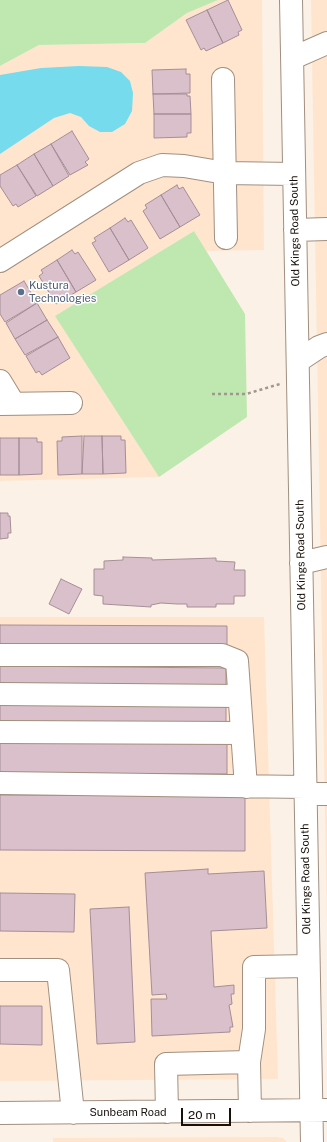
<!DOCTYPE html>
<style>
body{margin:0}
#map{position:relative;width:327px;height:1142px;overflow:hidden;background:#fcf1e6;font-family:"Public Sans",sans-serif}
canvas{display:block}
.scale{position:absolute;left:181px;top:1108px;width:50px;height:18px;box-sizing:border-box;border:2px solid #18110b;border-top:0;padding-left:5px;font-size:12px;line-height:14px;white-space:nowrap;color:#18110b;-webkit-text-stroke:3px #fff;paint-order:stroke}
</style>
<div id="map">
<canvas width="327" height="1142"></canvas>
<div class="scale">20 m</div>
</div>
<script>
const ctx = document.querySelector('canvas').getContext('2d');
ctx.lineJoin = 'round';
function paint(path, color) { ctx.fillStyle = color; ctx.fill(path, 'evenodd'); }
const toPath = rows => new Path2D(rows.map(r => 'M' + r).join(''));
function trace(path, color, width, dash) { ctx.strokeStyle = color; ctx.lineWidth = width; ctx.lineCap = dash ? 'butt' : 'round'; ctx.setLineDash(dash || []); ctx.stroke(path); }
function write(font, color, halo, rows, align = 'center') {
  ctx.font = font + ' "Public Sans",sans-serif'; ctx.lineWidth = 3; ctx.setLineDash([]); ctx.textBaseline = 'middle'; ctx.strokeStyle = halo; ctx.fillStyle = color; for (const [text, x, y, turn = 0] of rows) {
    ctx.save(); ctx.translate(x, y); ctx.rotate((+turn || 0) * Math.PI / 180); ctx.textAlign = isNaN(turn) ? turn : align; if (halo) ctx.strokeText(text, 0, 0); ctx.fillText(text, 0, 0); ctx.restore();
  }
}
const built = toPath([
 [218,0,262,0,264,250,206,251,194,231,56,316,159,477,0,481,0,66,39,45,145,43,187,13],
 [311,0,327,0,327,929],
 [0,617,264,617,278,1079,0,1081],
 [276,1137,283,1138,287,1142,53,1142,53,1138]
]);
const green = toPath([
 [0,0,218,0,187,13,145,43,39,45,0,66],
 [194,231,245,314,247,417,159,477,55,316]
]);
const water = toPath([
 [79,66,107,67,121,72,130,81,133,93,132,111,125,124,112,132,100,132,89,126,81,117,70,113,54,118,0,154,0,75,41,68]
]);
const building = toPath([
 [228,0,242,30,238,32,239,35,223,43,207,10,228,0],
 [207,10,223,43,206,51,204,48,201,50,186,20,207,10],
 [186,69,186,74,190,74,190,93,153,94,152,70,186,69],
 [153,94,187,94,187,96,190,96,191,114,154,114,153,94],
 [154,114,191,114,191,133,187,133,187,137,154,138,154,114],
 [72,131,89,159,85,162,88,165,70,175,51,144,72,131],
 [51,144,69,176,53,186,34,154,51,144],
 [34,154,53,186,37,196,17,165,34,154],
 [17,165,36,196,18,207,16,204,13,206,0,186,0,175,17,165],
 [177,185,179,189,183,187,200,215,180,227,161,195,177,185],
 [161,195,180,227,160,239,143,211,147,208,145,205,161,195],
 [125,218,128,222,131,220,148,248,129,260,110,228,125,218],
 [110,228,129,260,109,272,92,243,96,241,94,238,110,228],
 [72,250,75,254,78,252,96,280,76,292,57,260,72,250],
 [57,260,76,292,56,304,39,276,43,273,41,270,57,260],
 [24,281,37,303,5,322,0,314,0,295,24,281],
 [37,303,47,320,15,339,6,323,37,303],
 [47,320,58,337,25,355,15,339,47,320],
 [58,337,70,358,42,375,39,371,36,373,26,356,58,337],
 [82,436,82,474,58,475,57,441,62,441,62,437,82,436],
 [84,436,102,436,103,474,82,474,84,436],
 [102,436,121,436,121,440,125,440,126,473,103,474,102,436],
 [0,438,19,438,19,475,0,475,0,438],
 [19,438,37,438,37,442,42,442,42,474,19,475,19,438],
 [0,513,8,513,8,516,10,516,11,533,8,533,8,538,0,539,0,513],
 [123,557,152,558,152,560,216,558,216,561,235,562,234,570,245,570,245,596,234,596,234,604,216,604,216,607,187,607,187,604,177,604,161,603,151,605,151,607,103,604,103,596,94,595,94,569,104,569,104,561,123,560,123,557],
 [61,579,82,589,69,614,49,604,61,579],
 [0,625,227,626,227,649,0,648,0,625],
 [0,666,226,668,226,687,0,686,0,666],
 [0,704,226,705,226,725,0,724,0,704],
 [0,742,227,743,227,774,0,773,0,742],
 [0,795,245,796,245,851,0,850,0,795],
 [208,869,208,874,264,871,267,928,211,931,214,987,234,985,234,994,231,994,232,1004,229,1005,233,1027,230,1027,230,1032,152,1036,151,999,167,999,166,994,152,995,145,873,208,869],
 [0,893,75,894,74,932,0,931,0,893],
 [129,907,135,1042,97,1044,90,909,129,907],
 [0,1006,42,1006,42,1045,0,1044,0,1006]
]);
const path = toPath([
 [212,394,246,394,280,384]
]);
const minor = toPath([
 [291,0,312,1142],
 [293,58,327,43],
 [223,79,226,238],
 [295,230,327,229],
 [0,261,139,173,162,165,184,166,225,173,294,174],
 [298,361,319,347,327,344],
 [0,381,14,404],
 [0,404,71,403],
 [301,563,327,557],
 [0,655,222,655,237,661,246,787],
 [0,694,239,696],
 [0,732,242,733],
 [0,783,305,787],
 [305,794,327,794],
 [0,970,58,970,73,1113],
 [249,1062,254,1029,254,967,307,966],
 [167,1112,166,1064,249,1062,250,1111],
 [0,1113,327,1110]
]);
const markers = [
 [21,292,4,"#5c6f8a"]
];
const streetNames = [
 ["Old Kings Road South",295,231,-91],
 ["Old Kings Road South",301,555,-91],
 ["Old Kings Road South",306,879,-91],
 ["Sunbeam Road",128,1113]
];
const serviceNames = [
 ["Kustura",29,286],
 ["Technologies",29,299]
];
paint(built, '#ffe5ce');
paint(green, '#bfe8b0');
paint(water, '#75dbed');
paint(building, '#d9c0cb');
trace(building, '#a68e99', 1);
trace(minor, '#a18f7f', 24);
trace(path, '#a0978e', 2.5, [3, 3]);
trace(minor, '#fff', 22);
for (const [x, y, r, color] of markers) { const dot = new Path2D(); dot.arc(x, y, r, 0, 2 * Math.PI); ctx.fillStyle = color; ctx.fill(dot); trace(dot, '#fff', 1.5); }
write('11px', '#18110b', '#fff', streetNames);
write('11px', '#4e5e75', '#fff', serviceNames, 'left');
</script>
